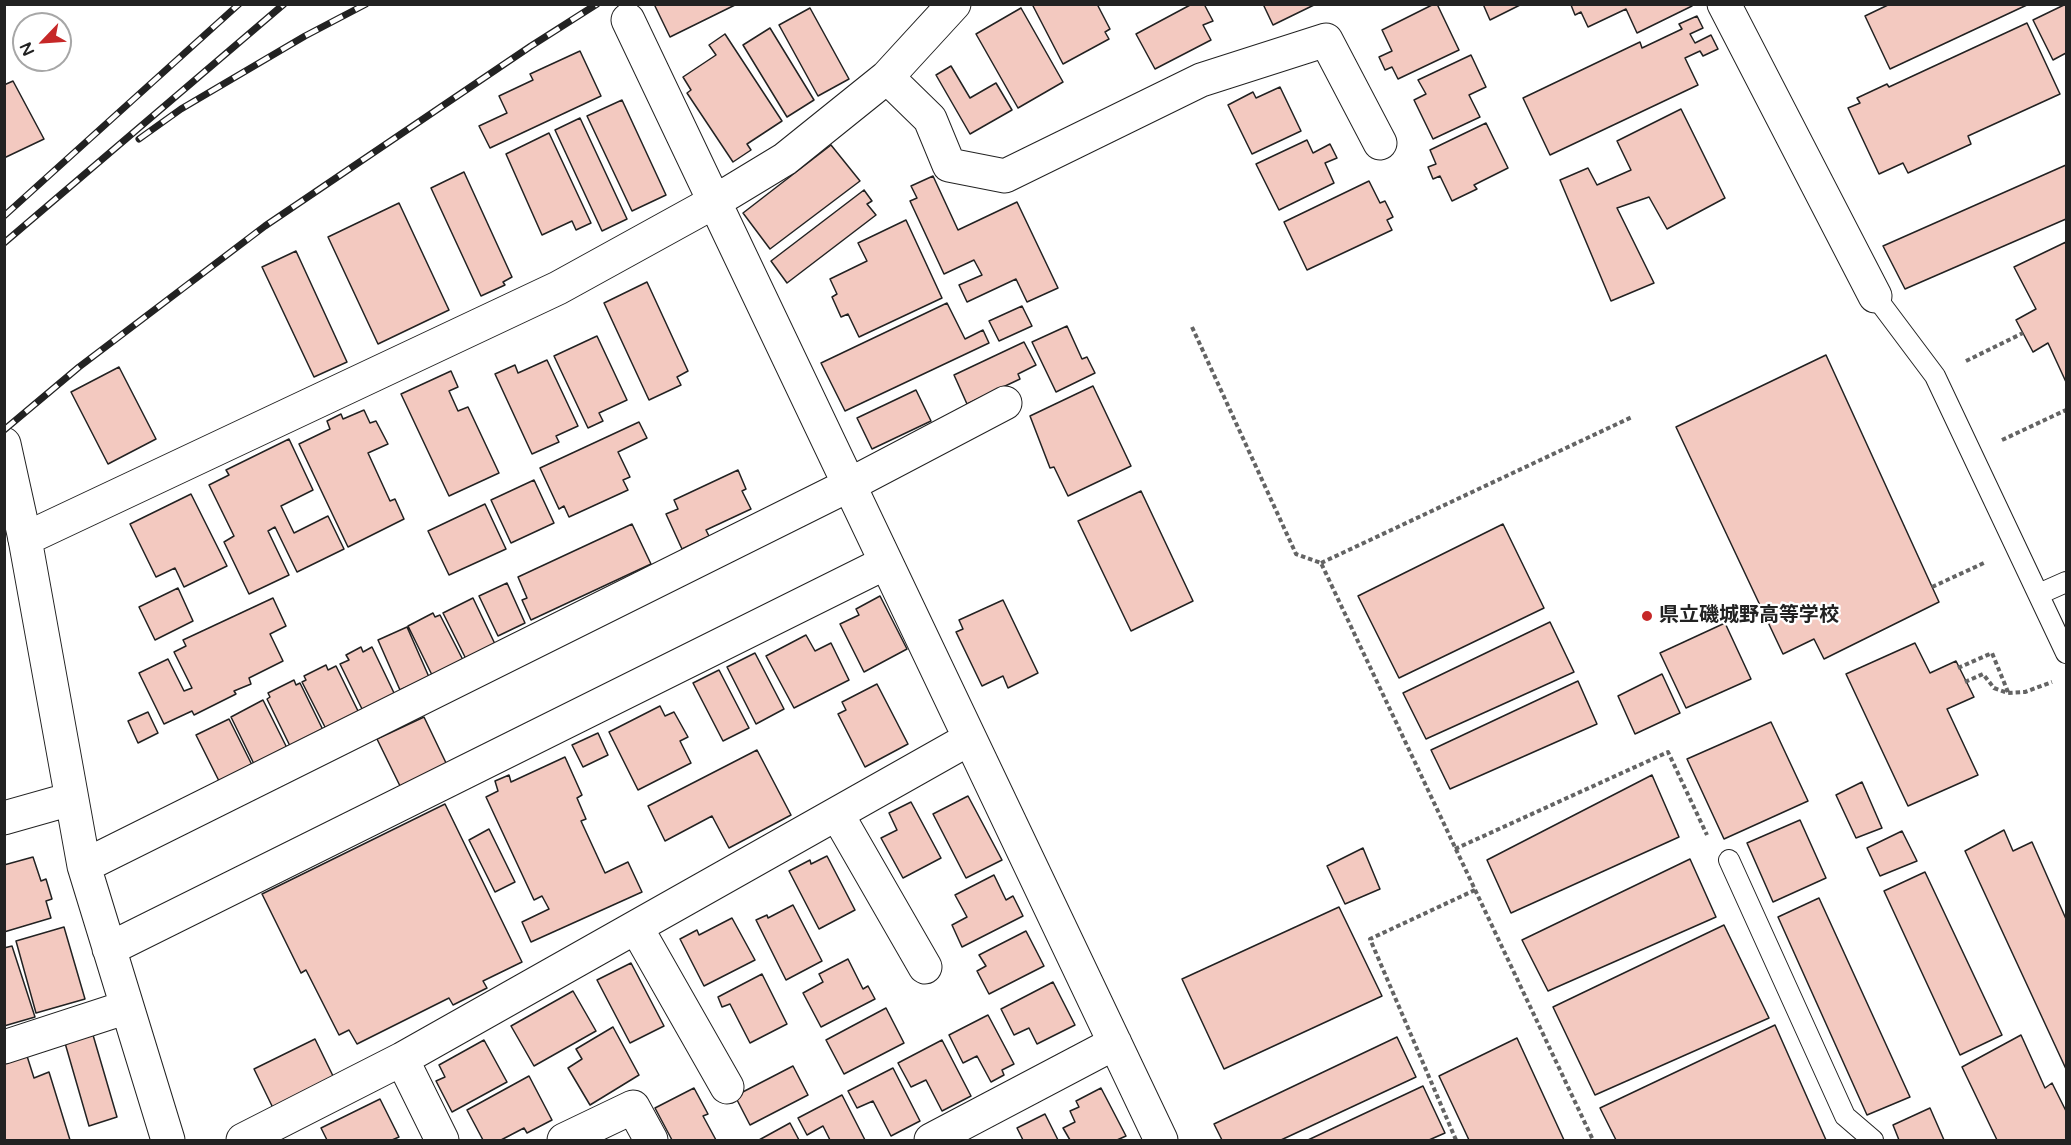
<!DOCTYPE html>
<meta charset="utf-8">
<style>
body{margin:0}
#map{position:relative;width:2071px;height:1145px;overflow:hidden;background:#fff;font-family:"Varela Round",sans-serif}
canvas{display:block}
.frame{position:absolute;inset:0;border:6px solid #222;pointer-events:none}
.north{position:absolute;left:12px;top:12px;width:60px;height:60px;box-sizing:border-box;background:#fff;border:2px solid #a7a7a7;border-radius:50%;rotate:245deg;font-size:16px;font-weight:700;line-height:24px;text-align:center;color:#222}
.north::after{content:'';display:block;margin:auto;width:21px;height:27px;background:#c62828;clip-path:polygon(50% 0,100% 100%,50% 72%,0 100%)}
</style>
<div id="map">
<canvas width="2071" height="1145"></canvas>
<div class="frame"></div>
<div class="north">N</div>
</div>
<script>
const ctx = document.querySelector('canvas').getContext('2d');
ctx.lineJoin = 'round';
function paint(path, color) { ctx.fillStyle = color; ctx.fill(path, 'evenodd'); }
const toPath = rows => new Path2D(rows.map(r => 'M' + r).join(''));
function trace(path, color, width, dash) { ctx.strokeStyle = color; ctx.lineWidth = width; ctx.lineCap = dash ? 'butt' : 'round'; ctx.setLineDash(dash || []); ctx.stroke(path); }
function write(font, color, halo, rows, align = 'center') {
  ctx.font = font + ' "Varela Round","Noto Sans JP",sans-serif'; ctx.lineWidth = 4.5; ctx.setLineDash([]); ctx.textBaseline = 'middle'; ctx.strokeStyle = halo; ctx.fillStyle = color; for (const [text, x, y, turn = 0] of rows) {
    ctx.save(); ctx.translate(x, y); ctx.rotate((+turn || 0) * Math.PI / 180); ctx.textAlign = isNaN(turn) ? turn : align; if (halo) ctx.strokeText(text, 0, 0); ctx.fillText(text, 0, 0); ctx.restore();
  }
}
const building = toPath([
 [654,4,737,4,670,37,654,4],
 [1032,4,1097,4,1110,29,1105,32,1109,39,1063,64,1032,4],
 [1192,4,1204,4,1213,21,1203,25,1211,40,1155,69,1136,34,1192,4],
 [1263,4,1316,4,1273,25,1263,4],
 [1434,4,1437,4,1459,50,1398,79,1392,67,1385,70,1379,57,1392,51,1382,30,1434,4],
 [1483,4,1522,4,1490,20,1483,4],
 [1691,4,1692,6,1637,33,1626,9,1588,27,1581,12,1575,15,1571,5,1691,4],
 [1890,4,2029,4,1890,69,1865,16,1890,4],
 [2066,4,2066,53,2053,60,2033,20,2066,4],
 [810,8,849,79,818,96,779,25,810,8],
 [1021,8,1063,82,1018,108,976,34,1021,8],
 [1697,16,1703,28,1690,34,1695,43,1711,35,1718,49,1703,56,1700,51,1685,58,1698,85,1550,155,1523,98,1640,42,1642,48,1682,29,1679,24,1697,16],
 [2027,23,2060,94,1968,136,1971,144,1908,173,1903,163,1879,174,1848,108,1860,103,1857,98,1887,84,1889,87,2027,23],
 [770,28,814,100,787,117,743,45,770,28],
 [725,34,782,121,747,144,751,150,733,162,687,93,691,90,683,77,716,55,709,45,725,34],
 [580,51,601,96,490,148,479,126,507,113,499,96,533,80,530,74,580,51],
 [1471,55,1486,87,1469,95,1480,117,1433,139,1414,100,1426,94,1418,80,1471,55],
 [951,66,970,98,996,83,1012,110,970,134,936,75,951,66],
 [13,81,44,139,4,158,4,85,13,81],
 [1280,87,1301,131,1252,154,1228,105,1253,92,1256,98,1280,87],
 [622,100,666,195,632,211,587,116,622,100],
 [1681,109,1725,198,1667,229,1649,197,1617,208,1654,283,1611,301,1560,180,1588,168,1597,185,1631,170,1617,141,1681,109],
 [580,118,627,219,602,231,555,130,580,118],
 [1486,123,1508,168,1474,185,1477,189,1452,201,1440,176,1433,179,1428,167,1436,164,1430,150,1486,123],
 [549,133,591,223,576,230,572,221,542,235,506,154,549,133],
 [1307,140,1313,153,1330,144,1337,158,1325,163,1334,183,1279,210,1256,164,1307,140],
 [831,145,860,181,770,249,743,213,831,145],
 [2066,165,2066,219,1905,289,1883,246,2066,165],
 [464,172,512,277,503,282,505,285,481,296,431,188,464,172],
 [933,176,958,230,1017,202,1058,288,1027,302,1016,279,967,302,959,285,982,275,974,260,944,274,910,201,917,198,911,186,933,176],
 [1369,181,1380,203,1385,201,1393,217,1387,220,1392,230,1307,270,1284,222,1369,181],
 [864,190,872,201,867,204,876,215,787,283,771,261,864,190],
 [399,203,449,310,378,344,328,237,399,203],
 [906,220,942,298,859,337,848,314,841,317,832,297,837,294,830,279,867,261,858,243,906,220],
 [2066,242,2066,382,2048,343,2033,352,2016,320,2036,309,2014,267,2066,242],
 [296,251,347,362,314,377,262,267,296,251],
 [647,282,688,371,677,377,681,385,649,400,604,303,647,282],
 [947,303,965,339,983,330,989,343,845,411,821,363,947,303],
 [1022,306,1032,326,999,341,989,321,1022,306],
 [1067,326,1082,359,1087,357,1095,373,1056,392,1032,342,1067,326],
 [597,336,627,400,599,413,603,421,588,428,554,356,597,336],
 [1024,342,1036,365,1018,374,1020,379,967,404,954,375,1024,342],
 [1826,355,1939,602,1824,659,1814,639,1783,654,1676,427,1826,355],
 [547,360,578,426,556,436,559,442,532,454,495,374,515,365,518,373,547,360],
 [119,367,156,439,108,464,71,392,119,367],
 [451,371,458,387,449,391,458,411,468,407,499,473,449,496,401,394,451,371],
 [1093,386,1131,466,1068,496,1054,467,1050,468,1030,416,1093,386],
 [916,390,931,421,872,449,857,418,916,390],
 [364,410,370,423,376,421,388,444,368,453,390,501,395,499,404,519,348,547,299,444,330,429,327,421,341,414,343,419,364,410],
 [639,422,647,438,618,452,630,477,623,480,628,490,569,517,564,506,559,509,540,468,639,422],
 [289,439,313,490,281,506,294,533,328,516,344,549,297,572,275,527,268,531,289,575,249,594,224,542,234,536,209,485,229,475,226,470,289,439],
 [738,470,746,489,742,491,751,509,706,530,709,536,682,549,666,514,678,509,674,500,738,470],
 [534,480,554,523,511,543,491,500,534,480],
 [1141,491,1193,601,1131,631,1078,521,1141,491],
 [191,494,227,566,184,587,175,568,156,577,130,524,191,494],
 [485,504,506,549,449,575,428,531,485,504],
 [632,524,651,564,531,620,522,600,527,598,518,577,632,524],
 [1503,524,1544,608,1399,678,1358,596,1503,524],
 [507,583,525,623,498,636,479,596,507,583],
 [178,588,193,621,155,640,139,607,178,588],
 [880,596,907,649,864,672,840,624,859,615,856,609,880,596],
 [273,598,286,626,270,634,283,661,249,678,251,684,234,691,236,694,194,715,192,711,164,724,139,673,168,659,184,691,192,688,174,652,186,646,183,640,273,598],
 [473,598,495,644,466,659,443,613,473,598],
 [1003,600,1038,673,1008,688,1003,676,982,686,956,632,963,629,959,620,1003,600],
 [433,613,435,617,440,615,463,660,432,675,408,626,433,613],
 [1550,622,1574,672,1426,739,1403,693,1550,622],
 [1725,623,1751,679,1686,708,1660,653,1725,623],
 [407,627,429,677,400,690,378,640,407,627],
 [806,635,815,651,831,643,849,680,794,708,766,656,806,635],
 [1915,643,1930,673,1956,661,1974,697,1947,709,1978,775,1908,806,1846,674,1915,643],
 [361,647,363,652,372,647,395,695,363,711,340,664,349,660,346,655,361,647],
 [755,653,784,709,756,724,727,667,755,653],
 [326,665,328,670,336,666,359,713,326,729,302,682,306,680,304,676,326,665],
 [719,670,749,728,723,741,693,683,719,670],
 [1662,674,1680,713,1635,734,1618,696,1662,674],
 [294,680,296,685,300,683,323,730,290,746,267,699,270,697,268,693,294,680],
 [1578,681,1597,724,1450,789,1431,750,1578,681],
 [877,684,908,744,865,767,838,714,846,710,842,702,877,684],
 [263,700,287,748,254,764,231,717,263,700],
 [660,706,665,716,674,712,688,737,680,741,691,763,638,790,609,732,660,706],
 [148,712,158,733,138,743,128,721,148,712],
 [424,717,447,765,401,788,377,739,424,717],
 [229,719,252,765,219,781,196,735,229,719],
 [1771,722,1808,801,1724,839,1687,759,1771,722],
 [598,733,608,755,583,767,572,745,598,733],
 [757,750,791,815,729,848,712,816,665,841,648,806,757,750],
 [565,757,582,795,577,798,586,819,581,821,605,873,628,862,642,892,531,942,522,922,549,909,542,896,534,900,486,797,498,791,495,781,509,775,511,782,565,757],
 [1652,775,1679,837,1511,913,1487,860,1652,775],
 [1862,782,1882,828,1856,838,1836,795,1862,782],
 [968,796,1002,860,966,878,933,814,968,796],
 [911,802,941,858,903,878,881,838,897,830,889,813,911,802],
 [445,804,522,962,483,981,487,988,453,1005,449,998,357,1044,349,1030,339,1035,306,970,301,973,262,894,445,804],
 [1800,820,1826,878,1773,902,1747,843,1800,820],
 [489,829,515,882,495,892,469,840,489,829],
 [2004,830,2013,851,2032,842,2066,919,2066,1069,1965,851,2004,830],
 [1902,831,1917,861,1880,876,1867,848,1902,831],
 [1363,848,1380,889,1345,904,1327,866,1363,848],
 [827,856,855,910,819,929,789,871,810,860,811,864,827,856],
 [33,857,41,881,46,879,52,899,46,901,51,918,4,932,4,865,33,857],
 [1690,859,1716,917,1548,991,1522,940,1690,859],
 [1925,872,2002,1035,1960,1055,1884,891,1925,872],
 [994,875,1006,900,1013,896,1023,916,962,947,952,925,967,917,955,895,994,875],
 [1819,898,1910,1097,1867,1115,1778,917,1819,898],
 [793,905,822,961,786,980,756,920,767,915,768,918,793,905],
 [1339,907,1382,996,1224,1069,1182,979,1339,907],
 [732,918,755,960,704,986,680,939,697,930,699,935,732,918],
 [1724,925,1769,1018,1595,1095,1553,1007,1724,925],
 [64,927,85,999,36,1013,16,941,64,927],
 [1026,931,1044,966,989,994,977,971,986,966,979,955,1026,931],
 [12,946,35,1017,4,1026,4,948,12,946],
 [848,959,863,989,868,986,875,999,821,1027,803,993,823,982,819,974,848,959],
 [631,963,664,1026,630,1043,597,980,631,963],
 [762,974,787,1024,750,1043,730,1004,722,1007,718,997,762,974],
 [1053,982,1075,1025,1037,1044,1029,1028,1014,1035,1001,1009,1053,982],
 [573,991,596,1031,534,1066,511,1026,573,991],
 [886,1008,904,1043,844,1074,826,1040,886,1008],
 [988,1015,1014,1064,1002,1070,1004,1075,991,1082,977,1056,963,1063,949,1035,988,1015],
 [1775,1025,1826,1140,1616,1140,1600,1108,1775,1025],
 [613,1027,639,1075,590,1105,568,1068,582,1059,576,1049,613,1027],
 [93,1035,117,1117,89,1126,65,1043,93,1035],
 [2021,1035,2045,1088,2052,1083,2066,1111,2066,1140,1997,1140,1962,1067,2021,1035],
 [1397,1037,1416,1077,1281,1140,1222,1140,1214,1124,1397,1037],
 [1517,1038,1564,1140,1469,1140,1439,1076,1517,1038],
 [315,1039,334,1078,273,1108,254,1069,315,1039],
 [484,1040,507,1082,452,1112,436,1081,445,1077,439,1065,484,1040],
 [942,1040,971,1096,942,1111,926,1080,911,1087,898,1063,942,1040],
 [27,1056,34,1078,49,1072,70,1140,4,1140,4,1063,27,1056],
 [793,1066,808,1095,750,1125,735,1096,793,1066],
 [893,1068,920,1121,891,1136,873,1101,857,1108,848,1091,893,1068],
 [529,1076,552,1120,527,1133,524,1128,501,1140,483,1140,467,1110,529,1076],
 [1423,1086,1445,1133,1429,1140,1308,1140,1423,1086],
 [694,1088,708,1114,703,1116,716,1140,672,1140,655,1108,694,1088],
 [1101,1088,1126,1136,1117,1140,1070,1140,1063,1128,1075,1122,1070,1111,1079,1107,1076,1101,1101,1088],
 [842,1095,865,1140,830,1140,823,1126,807,1135,798,1118,842,1095],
 [380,1099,399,1137,392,1140,327,1140,321,1128,380,1099],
 [1930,1108,1944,1140,1899,1140,1893,1125,1930,1108],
 [1045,1114,1058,1140,1023,1140,1017,1128,1045,1114],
 [790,1123,799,1140,759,1140,790,1123]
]);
const path = toPath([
 [1192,327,1296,554,1321,563,1593,1140],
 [1966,361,2023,333],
 [2002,440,2066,410],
 [1321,563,1632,417],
 [1932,587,1986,562],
 [1958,668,1992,653,2008,692],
 [1965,682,1983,674,1994,688,2008,693,2025,692,2052,682],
 [1455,849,1668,752,1707,835],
 [1456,1140,1370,939,1475,890]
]);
const service = toPath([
 [1875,296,1935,376,2066,653],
 [2039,594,2066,582],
 [1729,860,1845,1116,1873,1140]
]);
const minor = toPath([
 [1724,4,1875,296],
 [628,20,1161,1140],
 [887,77,930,119,949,165,1005,176,1201,80,1326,40,1380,143],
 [837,814,925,967],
 [4,818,71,799],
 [84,866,849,485,1005,403],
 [636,927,727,1087],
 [109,949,885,563],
 [4,1047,127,1007],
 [402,1059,442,1140],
 [168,1140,84,866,25,539,558,288,714,202,785,159,887,77,954,4],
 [243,1140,402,1059,969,739],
 [564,1140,633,1107,651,1140],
 [931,1140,1115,1043]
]);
const tertiary = toPath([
 [4,444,25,539]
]);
const rail = toPath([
 [139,139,181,109,305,36,366,4],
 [4,216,239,4],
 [4,243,284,4],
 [4,430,79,367,265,226,531,46,597,4]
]);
const markers = [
 [1647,616,6,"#c62828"]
];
const poiNames = [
 ["県立磯城野高等学校",1659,616]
];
paint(building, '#f3c9c0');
trace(building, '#222', 1.5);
trace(service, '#222', 22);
trace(minor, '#222', 35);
trace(tertiary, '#222', 35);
trace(path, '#646464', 4, [4.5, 3]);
trace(service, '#fff', 20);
trace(minor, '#fff', 33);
trace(tertiary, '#fff', 33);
trace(rail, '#222', 7);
trace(rail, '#fff', 4.5, [14]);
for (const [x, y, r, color] of markers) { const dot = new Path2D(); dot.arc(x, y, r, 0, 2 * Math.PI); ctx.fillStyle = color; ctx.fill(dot); trace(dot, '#fff', 2); }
write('bold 20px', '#222', '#fff', poiNames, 'left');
</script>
